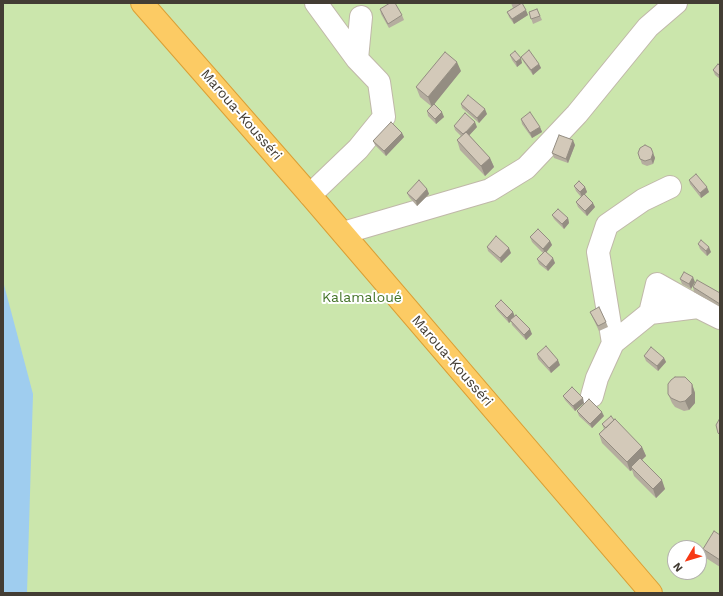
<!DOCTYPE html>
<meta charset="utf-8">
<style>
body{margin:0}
#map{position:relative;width:723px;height:596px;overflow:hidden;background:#f2ede3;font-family:"Work Sans",sans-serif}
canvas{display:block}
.frame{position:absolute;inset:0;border:4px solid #433d34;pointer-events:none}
.north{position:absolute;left:667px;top:540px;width:40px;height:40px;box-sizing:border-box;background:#fff;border:1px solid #b4b1ae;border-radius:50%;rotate:232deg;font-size:11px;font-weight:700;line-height:16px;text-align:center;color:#433d34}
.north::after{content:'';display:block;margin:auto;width:14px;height:18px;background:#f73915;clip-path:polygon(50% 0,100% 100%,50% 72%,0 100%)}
</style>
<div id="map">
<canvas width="723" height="596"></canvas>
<div class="frame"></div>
<div class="north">N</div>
</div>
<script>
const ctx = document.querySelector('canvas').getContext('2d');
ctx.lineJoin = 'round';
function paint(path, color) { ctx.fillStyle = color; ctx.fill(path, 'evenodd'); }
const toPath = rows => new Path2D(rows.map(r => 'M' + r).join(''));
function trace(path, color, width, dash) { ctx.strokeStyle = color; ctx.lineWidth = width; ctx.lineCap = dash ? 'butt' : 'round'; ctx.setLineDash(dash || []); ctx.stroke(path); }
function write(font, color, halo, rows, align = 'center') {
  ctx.font = font + ' "Work Sans",sans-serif'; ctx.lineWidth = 4; ctx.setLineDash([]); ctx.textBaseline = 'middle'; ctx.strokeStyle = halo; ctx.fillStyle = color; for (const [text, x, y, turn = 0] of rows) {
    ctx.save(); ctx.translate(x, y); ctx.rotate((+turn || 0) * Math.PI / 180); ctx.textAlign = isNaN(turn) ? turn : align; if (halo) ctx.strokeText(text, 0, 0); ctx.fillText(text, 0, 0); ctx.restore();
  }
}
const green = toPath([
 [3,3,720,3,720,593,3,593],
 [675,548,699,548,699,572,675,572]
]);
const water = toPath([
 [3,281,33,394,27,593,3,593]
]);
const minor = toPath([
 [357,59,361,17],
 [310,195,358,149,384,117,379,82,357,59,316,3],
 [343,233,490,190,526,168,577,114,648,27,676,3],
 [698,307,657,284,650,313,698,307,720,318],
 [613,343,598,252,607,225,643,200,670,187],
 [592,396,597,378,613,343,650,313]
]);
const highway = toPath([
 [142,3,310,195,651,593]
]);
const wall = toPath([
 [511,3,519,3,528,15,514,24,509,17,507,12,513,8],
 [380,9,402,15,404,20,389,28,381,14],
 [537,9,542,20,533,24,529,12],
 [510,55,522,63,517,67,512,60],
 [521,57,539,64,541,68,533,75,523,61],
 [720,66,720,79,715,75,713,70],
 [461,71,434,104,444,117,436,124,428,116,427,111,431,106,420,97,416,87],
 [461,104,487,114,479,123,462,108],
 [521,119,540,127,542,132,532,138,522,124],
 [454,126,477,127,469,135,490,158,494,167,485,176,460,150,457,140,461,136,455,130],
 [402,133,404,137,386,156,375,145,373,141],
 [575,145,568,163,554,158,552,153],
 [651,148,655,158,653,164,647,166,642,164,638,153],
 [689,180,709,192,701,198,690,184],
 [574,186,585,187,587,192,585,194,595,207,587,216,578,207,576,202,581,197,576,191],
 [427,189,429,194,417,206,409,197,407,193],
 [552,215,568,218,569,223,564,229,554,219],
 [530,237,550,241,552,245,546,252,555,263,548,271,539,264,537,259,543,253,532,242],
 [698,244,711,252,707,256,700,249],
 [487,247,511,253,501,263,488,251],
 [680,279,695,282,691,289,682,284],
 [693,287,720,293,720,307,694,292],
 [495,306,513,312,514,316,532,334,526,340,512,325,511,321,509,323,497,310],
 [590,312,606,322,608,327,599,331],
 [537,354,560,365,551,373,538,359],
 [644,356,664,358,666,362,658,371,646,361],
 [692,384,695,393,695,403,689,410,684,411,675,407,672,403,668,394],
 [563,396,584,403,575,411,565,400],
 [577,411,604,416,592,428,579,416],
 [602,424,642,447,646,456,642,460,665,489,656,498,634,476,632,470,630,471,602,443,599,434,604,429],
 [720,535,720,567,706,558,703,549]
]);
const shadedWall = toPath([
 [526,10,528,15,514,24,512,19],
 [521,58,522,63,517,67,516,62],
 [457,62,461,71,432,107,428,97],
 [539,64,541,68,533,75,531,70],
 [485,109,487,114,479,123,477,118],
 [442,112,444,117,436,124,435,119],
 [475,122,477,127,465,140,464,135],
 [540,127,542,132,532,138,530,133],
 [402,133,404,137,386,156,384,151],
 [573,140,575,145,568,163,566,159],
 [653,153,655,158,653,164,651,159],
 [490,158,494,167,485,176,481,166],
 [585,187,587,192,582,197,580,192],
 [707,187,709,192,701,198,700,193],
 [427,189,429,194,417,206,416,201],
 [593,203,595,207,587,216,585,211],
 [568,218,569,223,564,229,562,224],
 [550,241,552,245,545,254,543,249],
 [709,247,711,252,707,256,706,251],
 [509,248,511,253,501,263,500,258],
 [553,258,555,263,548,271,546,267],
 [693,277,695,282,691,289,689,284],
 [513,312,515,317,509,323,507,318],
 [530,329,532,334,526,340,524,335],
 [664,358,666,362,658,371,657,366],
 [558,360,560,365,551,373,549,368],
 [692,384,695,393,695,403,689,410,685,401],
 [583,398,584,403,575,411,573,406],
 [602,412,604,416,592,428,590,424],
 [642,447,646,456,632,469,631,467,632,470,630,471,627,462],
 [662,480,665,489,656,498,653,489]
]);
const building = toPath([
 [390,3,395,3,402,15,388,24,380,9,390,3],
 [522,3,526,10,512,19,507,12,522,3],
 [537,9,540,16,531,19,529,12,537,9],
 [529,50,539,64,531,70,521,57,529,50],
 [515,51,521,58,516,62,510,55,515,51],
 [445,52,457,62,428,97,416,87,445,52],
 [718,64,720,66,720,76,713,70,718,64],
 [468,95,485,109,477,118,461,104,468,95],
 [434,104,442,112,435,119,427,111,434,104],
 [530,112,540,127,530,133,521,119,530,112],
 [465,113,475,122,466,132,463,134,454,126,465,113],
 [391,122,402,133,384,151,373,141,391,122],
 [466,132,490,158,481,166,457,140,466,132],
 [559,135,573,140,566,159,552,153,559,135],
 [645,145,651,148,653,153,651,159,645,161,640,159,638,153,640,148,645,145],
 [696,174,707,187,700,193,689,180,696,174],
 [419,180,427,189,416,201,407,193,419,180],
 [579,181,585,187,580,192,574,186,579,181],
 [584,194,593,203,585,211,576,202,584,194],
 [558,209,568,218,562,224,552,215,558,209],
 [538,229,550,241,543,249,530,237,538,229],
 [496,236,509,248,500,258,487,247,496,236],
 [701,240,709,247,706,251,698,244,701,240],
 [545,251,553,258,546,267,537,259,545,251],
 [684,272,693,277,689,284,680,279,684,272],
 [697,280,720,293,720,304,693,287,697,280],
 [501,300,513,312,507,318,495,306,501,300],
 [599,307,606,322,598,326,590,312,599,307],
 [516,315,530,329,524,335,510,320,516,315],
 [546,346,558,360,549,368,537,354,546,346],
 [651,347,664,358,657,366,644,356,651,347],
 [675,377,685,377,692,384,692,394,685,401,680,402,671,398,668,394,668,384,671,380,675,377],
 [572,387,583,398,573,406,563,396,572,387],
 [589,399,602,412,590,424,577,411,589,399],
 [611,416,614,420,606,428,602,424,611,416],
 [720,418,720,435,718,433,716,425,720,418],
 [615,419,642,447,627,462,599,434,615,419],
 [640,458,662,480,653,489,631,467,640,458],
 [714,531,720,535,720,560,703,549,714,531]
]);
const streetNames = [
 ["Maroua-Kousséri",241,115,49],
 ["Maroua-Kousséri",452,361,49]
];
const parkNames = [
 ["Kalamaloué",362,298]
];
paint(green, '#cbe6ac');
paint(water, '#9fcdef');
trace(minor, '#c0b8a9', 24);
trace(highway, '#db9f34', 24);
trace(minor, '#fff', 22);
trace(highway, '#fccb64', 22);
paint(wall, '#b5ad9f');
paint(shadedWall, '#948d82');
paint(building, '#d3c9b9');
trace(building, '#948d82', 1);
write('14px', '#433d34', '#fff', streetNames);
write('14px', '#447428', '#fff', parkNames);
</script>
